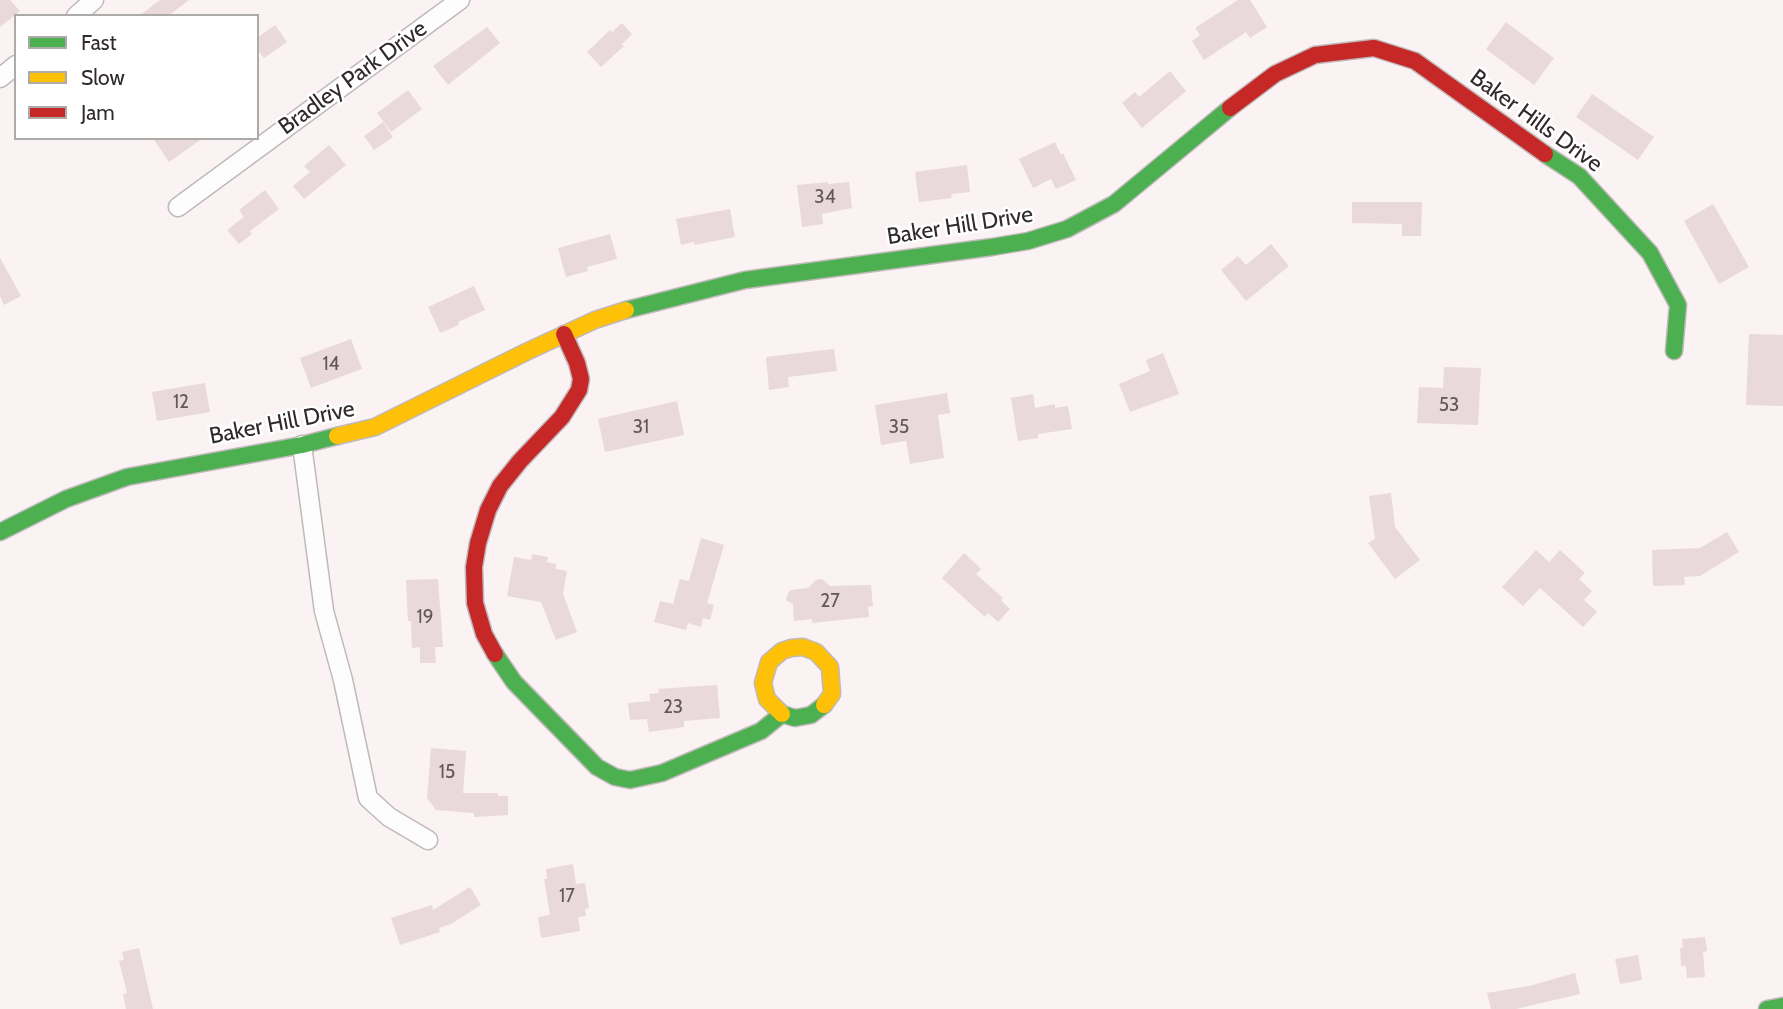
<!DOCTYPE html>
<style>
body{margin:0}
#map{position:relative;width:1783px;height:1009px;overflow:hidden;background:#faf2f3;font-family:Cabin,sans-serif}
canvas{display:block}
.legend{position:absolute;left:14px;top:14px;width:245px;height:126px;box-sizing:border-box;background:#fff;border:2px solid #adaaaa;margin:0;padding:9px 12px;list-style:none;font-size:21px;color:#312a2b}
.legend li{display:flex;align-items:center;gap:14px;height:35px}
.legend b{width:35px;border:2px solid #adaaaa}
</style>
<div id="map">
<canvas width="1783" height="1009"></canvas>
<ul class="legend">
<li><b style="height:9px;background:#4caf50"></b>Fast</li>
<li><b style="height:9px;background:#ffc107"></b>Slow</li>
<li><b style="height:9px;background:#c62828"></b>Jam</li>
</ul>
</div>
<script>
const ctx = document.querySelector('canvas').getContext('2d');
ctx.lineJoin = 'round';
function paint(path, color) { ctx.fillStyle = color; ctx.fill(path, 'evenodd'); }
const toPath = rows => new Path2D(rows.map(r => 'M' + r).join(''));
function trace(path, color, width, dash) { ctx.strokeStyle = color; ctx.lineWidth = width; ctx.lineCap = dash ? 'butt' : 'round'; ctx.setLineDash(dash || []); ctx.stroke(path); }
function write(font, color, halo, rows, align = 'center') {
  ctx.font = font + ' Cabin,sans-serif'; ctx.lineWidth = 5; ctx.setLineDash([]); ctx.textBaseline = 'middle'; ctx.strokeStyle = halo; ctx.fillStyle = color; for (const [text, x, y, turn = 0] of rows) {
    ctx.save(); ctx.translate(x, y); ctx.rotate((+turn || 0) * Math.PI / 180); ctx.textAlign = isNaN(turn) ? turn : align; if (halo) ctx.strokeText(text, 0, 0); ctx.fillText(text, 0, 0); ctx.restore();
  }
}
const building = toPath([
 [0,0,10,0,20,11,0,27],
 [160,0,189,0,168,16,139,16],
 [1238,0,1250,0,1267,27,1250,38,1246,32,1204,60,1192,41,1200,35,1195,28],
 [1506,22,1554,58,1534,85,1486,49],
 [622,23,632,34,622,44,624,46,601,67,587,52,610,30,612,32],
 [275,25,287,42,264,58,257,49,257,38],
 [487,27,500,43,448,85,433,66],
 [1170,71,1186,91,1142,128,1122,103,1135,92,1139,97],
 [408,90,422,109,391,132,377,113],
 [1592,94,1654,137,1638,160,1576,117],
 [383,122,393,137,374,150,364,136],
 [153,138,203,138,169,162],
 [1055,142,1061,155,1063,153,1076,180,1056,189,1051,179,1033,188,1019,159],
 [329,145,346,165,304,199,293,186,310,172,304,166],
 [967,165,970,192,951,194,952,198,919,202,915,172],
 [828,182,828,184,849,182,852,208,822,214,823,224,802,227,797,185],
 [265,190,279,209,250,231,252,234,239,244,227,230,244,217,239,210],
 [1352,202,1422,202,1421,236,1402,236,1402,224,1352,223],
 [1713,204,1749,267,1719,284,1684,221],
 [730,209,735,237,694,245,694,242,681,245,676,219],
 [610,234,617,259,587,267,588,271,566,277,558,248],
 [1271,244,1289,266,1246,301,1221,270,1238,256,1246,265],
 [0,258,21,296,4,305,0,296],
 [474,286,485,310,458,322,459,325,440,333,428,307],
 [1749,334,1783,335,1783,406,1746,405],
 [351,339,362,369,311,388,300,358],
 [834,349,837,371,788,377,789,387,769,390,766,357],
 [1163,353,1179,394,1130,412,1119,384,1150,371,1146,360],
 [1444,367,1481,368,1478,425,1417,423,1419,387,1443,388],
 [205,383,210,412,157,421,152,392],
 [947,393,950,413,938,415,944,458,910,464,906,441,881,445,875,405],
 [1033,394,1035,408,1055,404,1055,408,1068,406,1072,429,1038,434,1038,438,1018,441,1011,398],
 [677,401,684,435,605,452,598,419],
 [1391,493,1395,527,1420,560,1395,579,1368,543,1375,539,1369,496],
 [1727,532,1739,552,1700,576,1684,577,1685,585,1653,586,1652,550,1700,548],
 [701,538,724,545,707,603,714,605,710,620,703,618,701,627,688,623,686,630,654,622,660,601,673,604,680,579,689,581],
 [1536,550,1549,562,1560,550,1585,573,1579,579,1592,591,1584,600,1597,612,1583,627,1540,588,1523,606,1502,587],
 [964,553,981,569,976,574,1003,598,1001,600,1010,609,998,622,988,613,985,617,942,578],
 [532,554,548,557,547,562,556,564,556,569,567,571,563,594,577,632,556,640,541,602,507,596,514,557,531,560],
 [438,579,443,647,435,647,436,663,420,663,420,647,412,648,411,621,408,621,406,580],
 [822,579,830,586,871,585,873,606,868,607,869,617,812,623,812,619,794,621,793,604,786,600,788,593,791,590,808,588,816,580],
 [717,685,720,718,684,721,684,727,649,732,647,719,630,720,628,703,650,701,649,694,659,693,658,689],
 [431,748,466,751,463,793,498,793,498,796,508,796,508,815,474,817,474,813,436,810,427,798],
 [573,864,576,884,585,883,589,908,585,909,586,916,578,917,580,931,541,938,538,917,550,915,544,879,547,879,546,869],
 [470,887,481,905,451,924,439,928,440,932,400,945,391,918,432,905,433,910],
 [1705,937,1707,951,1703,952,1705,977,1687,978,1686,966,1681,966,1680,948,1683,948,1682,939],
 [139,948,153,1009,126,1009,123,994,127,993,119,961,124,960,122,952],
 [1638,955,1642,980,1620,984,1615,959],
 [1575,973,1580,994,1516,1009,1491,1009,1487,993,1529,986]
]);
const street = toPath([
 [76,16,94,0],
 [0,78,16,65],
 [178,207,460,0],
 [302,445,324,611,343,680,368,798,389,817,428,840]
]);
const fast = toPath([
 [1545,154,1579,176,1650,253,1678,305,1674,351],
 [626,310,745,280,992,247,1028,241,1067,229,1114,204,1230,108],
 [0,532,66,499,127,477,302,445,337,436],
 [495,654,514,682,597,767,615,777,630,780,662,773,761,731,782,714,795,718,811,715,824,705],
 [1767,1009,1783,1006]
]);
const slow = toPath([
 [337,436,375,427,526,352,595,320,626,310],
 [782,714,767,699,763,683,769,662,782,651,791,648,803,647,816,652,830,667,832,694,824,705]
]);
const jam = toPath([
 [1230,108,1275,74,1315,55,1374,48,1415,61,1545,154],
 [495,654,484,634,475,603,474,567,478,543,488,510,500,486,520,461,562,417,579,390,581,379,577,363,564,334]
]);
const numberNames = [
 ["34",825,197],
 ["14",331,364],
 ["12",181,402],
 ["53",1449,405],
 ["31",641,427],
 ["35",899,427],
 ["27",830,601],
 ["19",425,617],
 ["23",673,707],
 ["15",447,772],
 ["17",567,896]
];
const streetNames = [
 ["Bradley Park Drive",353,78,-36],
 ["Baker Hills Drive",1536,121,36],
 ["Baker Hill Drive",960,226,-9],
 ["Baker Hill Drive",282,423,-11]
];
paint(building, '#e9d9db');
trace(street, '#c0b9ba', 21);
trace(fast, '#c0b9ba', 19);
trace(slow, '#c0b9ba', 19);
trace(jam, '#c0b9ba', 19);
trace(street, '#fefdfd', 18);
trace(fast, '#4caf50', 16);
trace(slow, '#ffc107', 16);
trace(jam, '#c62828', 16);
write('19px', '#605758', null, numberNames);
write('23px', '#312a2b', '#fff', streetNames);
</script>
